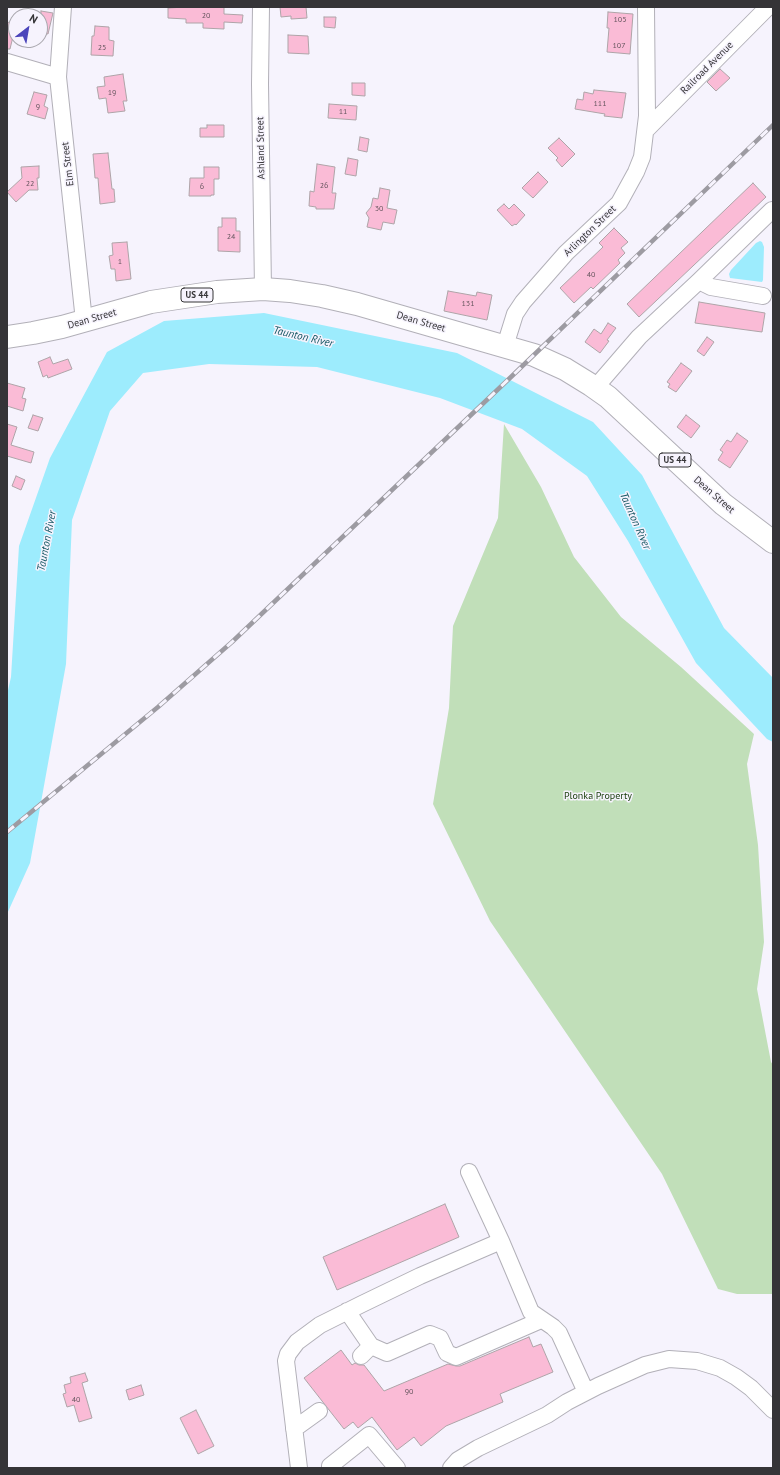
<!DOCTYPE html>
<style>
body{margin:0}
#map{position:relative;width:780px;height:1475px;overflow:hidden;background:#f6f3fd;font-family:"PT Sans",sans-serif}
canvas{display:block}
.frame{position:absolute;inset:0;border:8px solid #353437;pointer-events:none}
.north{position:absolute;left:8px;top:8px;width:40px;height:40px;box-sizing:border-box;background:#f6f3fd;border:1px solid #a9a7ae;border-radius:50%;rotate:31deg;font-size:11px;font-weight:700;line-height:16px;text-align:center;color:#353437}
.north::after{content:'';display:block;margin:auto;width:14px;height:18px;background:#4b45bb;clip-path:polygon(50% 0,100% 100%,50% 72%,0 100%)}
</style>
<div id="map">
<canvas width="780" height="1475"></canvas>
<div class="frame"></div>
<div class="north">N</div>
</div>
<script>
const ctx = document.querySelector('canvas').getContext('2d');
ctx.lineJoin = 'round';
function paint(path, color) { ctx.fillStyle = color; ctx.fill(path, 'evenodd'); }
const toPath = rows => new Path2D(rows.map(r => 'M' + r).join(''));
function trace(path, color, width, dash) { ctx.strokeStyle = color; ctx.lineWidth = width; ctx.lineCap = dash ? 'butt' : 'round'; ctx.setLineDash(dash || []); ctx.stroke(path); }
function write(font, color, halo, rows, align = 'center') {
  ctx.font = font + ' "PT Sans",sans-serif'; ctx.lineWidth = 3; ctx.setLineDash([]); ctx.textBaseline = 'middle'; ctx.strokeStyle = halo; ctx.fillStyle = color; for (const [text, x, y, turn = 0] of rows) {
    ctx.save(); ctx.translate(x, y); ctx.rotate((+turn || 0) * Math.PI / 180); ctx.textAlign = isNaN(turn) ? turn : align; if (halo) ctx.strokeText(text, 0, 0); ctx.fillText(text, 0, 0); ctx.restore();
  }
}
const green = toPath([
 [504,424,541,487,574,557,621,617,681,667,754,734,747,764,758,845,764,942,757,989,771,1062,773,1065,773,1294,737,1294,718,1289,662,1174,490,921,433,804,449,708,453,626,498,518]
]);
const water = toPath([
 [760,241,762,242,764,247,763,280,762,282,730,278,729,274,731,270,756,243],
 [264,313,457,353,593,422,642,475,724,628,773,678,773,742,767,739,696,663,628,541,587,476,522,429,440,398,317,367,209,364,143,373,110,411,72,520,66,664,30,863,7,914,7,695,11,677,19,546,50,458,107,352,164,321]
]);
const building = toPath([
 [185,7,224,7,224,14,243,15,242,23,224,22,224,29,203,28,203,23,186,23,186,19,168,18,168,8,185,7],
 [280,7,306,7,307,18,291,19,291,16,281,17,280,7],
 [41,11,53,13,48,34,40,32,41,11],
 [608,12,633,14,630,54,607,52,609,28,607,28,608,12],
 [324,17,336,17,335,28,324,27,324,17],
 [7,22,16,24,10,49,7,49,7,22],
 [95,26,109,27,109,40,114,41,113,56,91,55,92,36,94,36,95,26],
 [288,35,308,36,309,54,288,53,288,35],
 [720,69,730,78,716,91,707,82,720,69],
 [123,74,127,101,123,101,125,111,108,113,106,98,99,99,97,87,105,86,104,77,123,74],
 [352,83,365,83,365,96,352,95,352,83],
 [594,90,626,93,622,118,604,116,605,114,575,109,577,99,583,100,584,92,593,94,594,90],
 [34,92,47,95,44,106,48,108,45,119,27,114,34,92],
 [329,104,357,106,356,120,328,118,329,104],
 [207,125,224,125,224,137,200,137,200,128,207,128,207,125],
 [360,137,369,139,367,152,358,150,360,137],
 [559,138,575,154,562,167,556,160,558,158,548,148,559,138],
 [108,153,112,189,114,189,115,202,100,204,98,178,95,178,93,154,108,153],
 [348,158,358,160,356,176,345,174,348,158],
 [317,164,335,167,332,193,336,193,334,209,316,209,316,207,309,206,310,191,314,192,317,164],
 [39,166,39,178,37,178,38,190,29,190,16,202,7,192,22,178,21,167,39,166],
 [204,167,219,167,219,179,214,179,214,195,211,195,211,196,189,196,190,178,204,178,204,167],
 [538,172,548,182,533,198,522,188,538,172],
 [753,183,766,197,639,317,627,304,753,183],
 [380,188,390,190,387,208,397,210,394,224,383,222,381,230,367,227,369,218,366,213,371,207,373,198,378,199,380,188],
 [504,204,509,209,514,204,525,215,516,225,515,224,512,226,497,210,504,204],
 [222,218,236,218,236,231,240,231,240,252,218,251,218,227,222,227,222,218],
 [614,228,628,242,621,248,625,253,618,260,620,263,593,289,591,287,574,303,560,288,603,247,599,243,614,228],
 [127,242,131,279,116,281,115,269,111,269,109,256,113,255,112,243,127,242],
 [448,291,476,296,477,292,492,295,487,320,444,311,448,291],
 [699,302,765,313,762,332,695,323,699,302],
 [608,323,616,328,607,340,609,341,600,353,585,342,594,329,601,334,608,323],
 [707,337,714,342,704,356,697,351,707,337],
 [50,357,53,364,68,359,72,369,48,378,47,375,43,377,38,362,50,357],
 [681,363,692,371,676,392,668,387,670,384,667,382,681,363],
 [7,383,25,388,22,398,26,399,23,411,7,406,7,383],
 [33,415,43,418,38,431,28,428,33,415],
 [686,415,700,426,691,438,677,427,686,415],
 [7,424,17,427,11,445,34,452,31,463,7,456,7,424],
 [737,433,748,441,730,468,718,460,723,452,720,450,727,440,731,442,737,433],
 [16,476,25,480,21,490,12,486,16,476],
 [445,1204,459,1237,337,1290,323,1257,445,1204],
 [529,1337,533,1347,541,1344,553,1372,500,1394,503,1402,446,1426,421,1446,414,1437,397,1450,372,1417,358,1428,353,1422,344,1429,304,1378,341,1350,352,1365,355,1363,359,1365,364,1365,384,1391,448,1364,456,1366,460,1366,529,1337],
 [85,1373,88,1381,82,1383,92,1418,79,1422,74,1405,67,1407,63,1394,66,1393,64,1385,71,1383,70,1377,85,1373],
 [141,1385,144,1395,129,1400,126,1390,141,1385],
 [196,1410,214,1446,198,1454,180,1418,196,1410]
]);
const minor = toPath([
 [63,7,58,77,84,321],
 [261,7,260,84,263,289],
 [7,62,58,77],
 [646,130,768,7],
 [699,281,711,287,763,296],
 [505,346,515,314,523,302,566,253,619,203,636,172,642,157,647,116,646,7],
 [595,388,639,337,699,281,772,210],
 [469,1172,501,1241],
 [347,1311,371,1346,361,1356],
 [371,1346,387,1353,430,1334,440,1338,447,1353,456,1357,541,1320],
 [294,1429,319,1411],
 [299,1468,286,1361,288,1354,297,1342,320,1325,362,1304,420,1276,501,1241,531,1312,553,1327,559,1333,586,1392],
 [330,1468,330,1466,369,1435,397,1468],
 [451,1468,458,1460,478,1448,547,1415,567,1402,598,1386,645,1365,669,1359,697,1361,720,1368,736,1377,751,1388,773,1410]
]);
const highway = toPath([
 [7,337,33,333,62,327,151,302,217,292,263,289,290,291,322,296,357,304,534,355,565,369,591,385,608,397,723,504,773,542]
]);
const rail = toPath([
 [7,832,158,707,232,642,512,376,773,125]
]);
const numberNames = [
 ["20",206,16],
 ["105",620,20],
 ["107",619,46],
 ["25",102,48],
 ["19",112,93],
 ["111",600,104],
 ["9",38,107],
 ["11",343,112],
 ["22",30,184],
 ["26",324,186],
 ["6",202,187],
 ["30",379,209],
 ["24",231,237],
 ["1",120,262],
 ["40",591,275],
 ["131",468,304],
 ["90",409,1392],
 ["40",76,1400]
];
const shields = [
 [197,295,32],
 [675,460,32]
];
const shieldNames = [
 ["US 44",197,295],
 ["US 44",675,460]
];
const streetNames = [
 ["Railroad Avenue",707,68,-45],
 ["Ashland Street",261,148,-91],
 ["Elm Street",68,164,-97],
 ["Arlington Street",590,231,-44],
 ["Dean Street",92,319,-16],
 ["Dean Street",421,322,16],
 ["Dean Street",714,495,41]
];
const parkNames = [
 ["Plonka Property",598,796]
];
const waterNames = [
 ["Taunton River",303,337,13],
 ["Taunton River",635,521,66],
 ["Taunton River",47,541,-79]
];
paint(green, '#c1dfb9');
paint(water, '#9decfd');
paint(building, '#fabbd6');
trace(building, '#aea4a8', 1);
trace(minor, '#b2b0b8', 18);
trace(highway, '#b2b0b8', 24);
trace(minor, '#fff', 16);
trace(highway, '#fff', 22);
trace(rail, '#9d9ba2', 4.5);
trace(rail, '#f6f3fd', 3, [9]);
write('8px', '#66565f', null, numberNames);
for (const [x, y, w] of shields) { const box = new Path2D(); box.roundRect(x - w / 2, y - 7, w, 14, 3); ctx.fillStyle = '#f6f3fd'; ctx.fill(box); trace(box, '#353437', 1); }
write('bold 9px', '#353437', null, shieldNames);
write('10px', '#353437', '#f6f3fd', streetNames);
write('10px', '#143a06', '#f6f3fd', parkNames);
write('italic 11px', '#165864', '#f6f3fd', waterNames);
</script>
